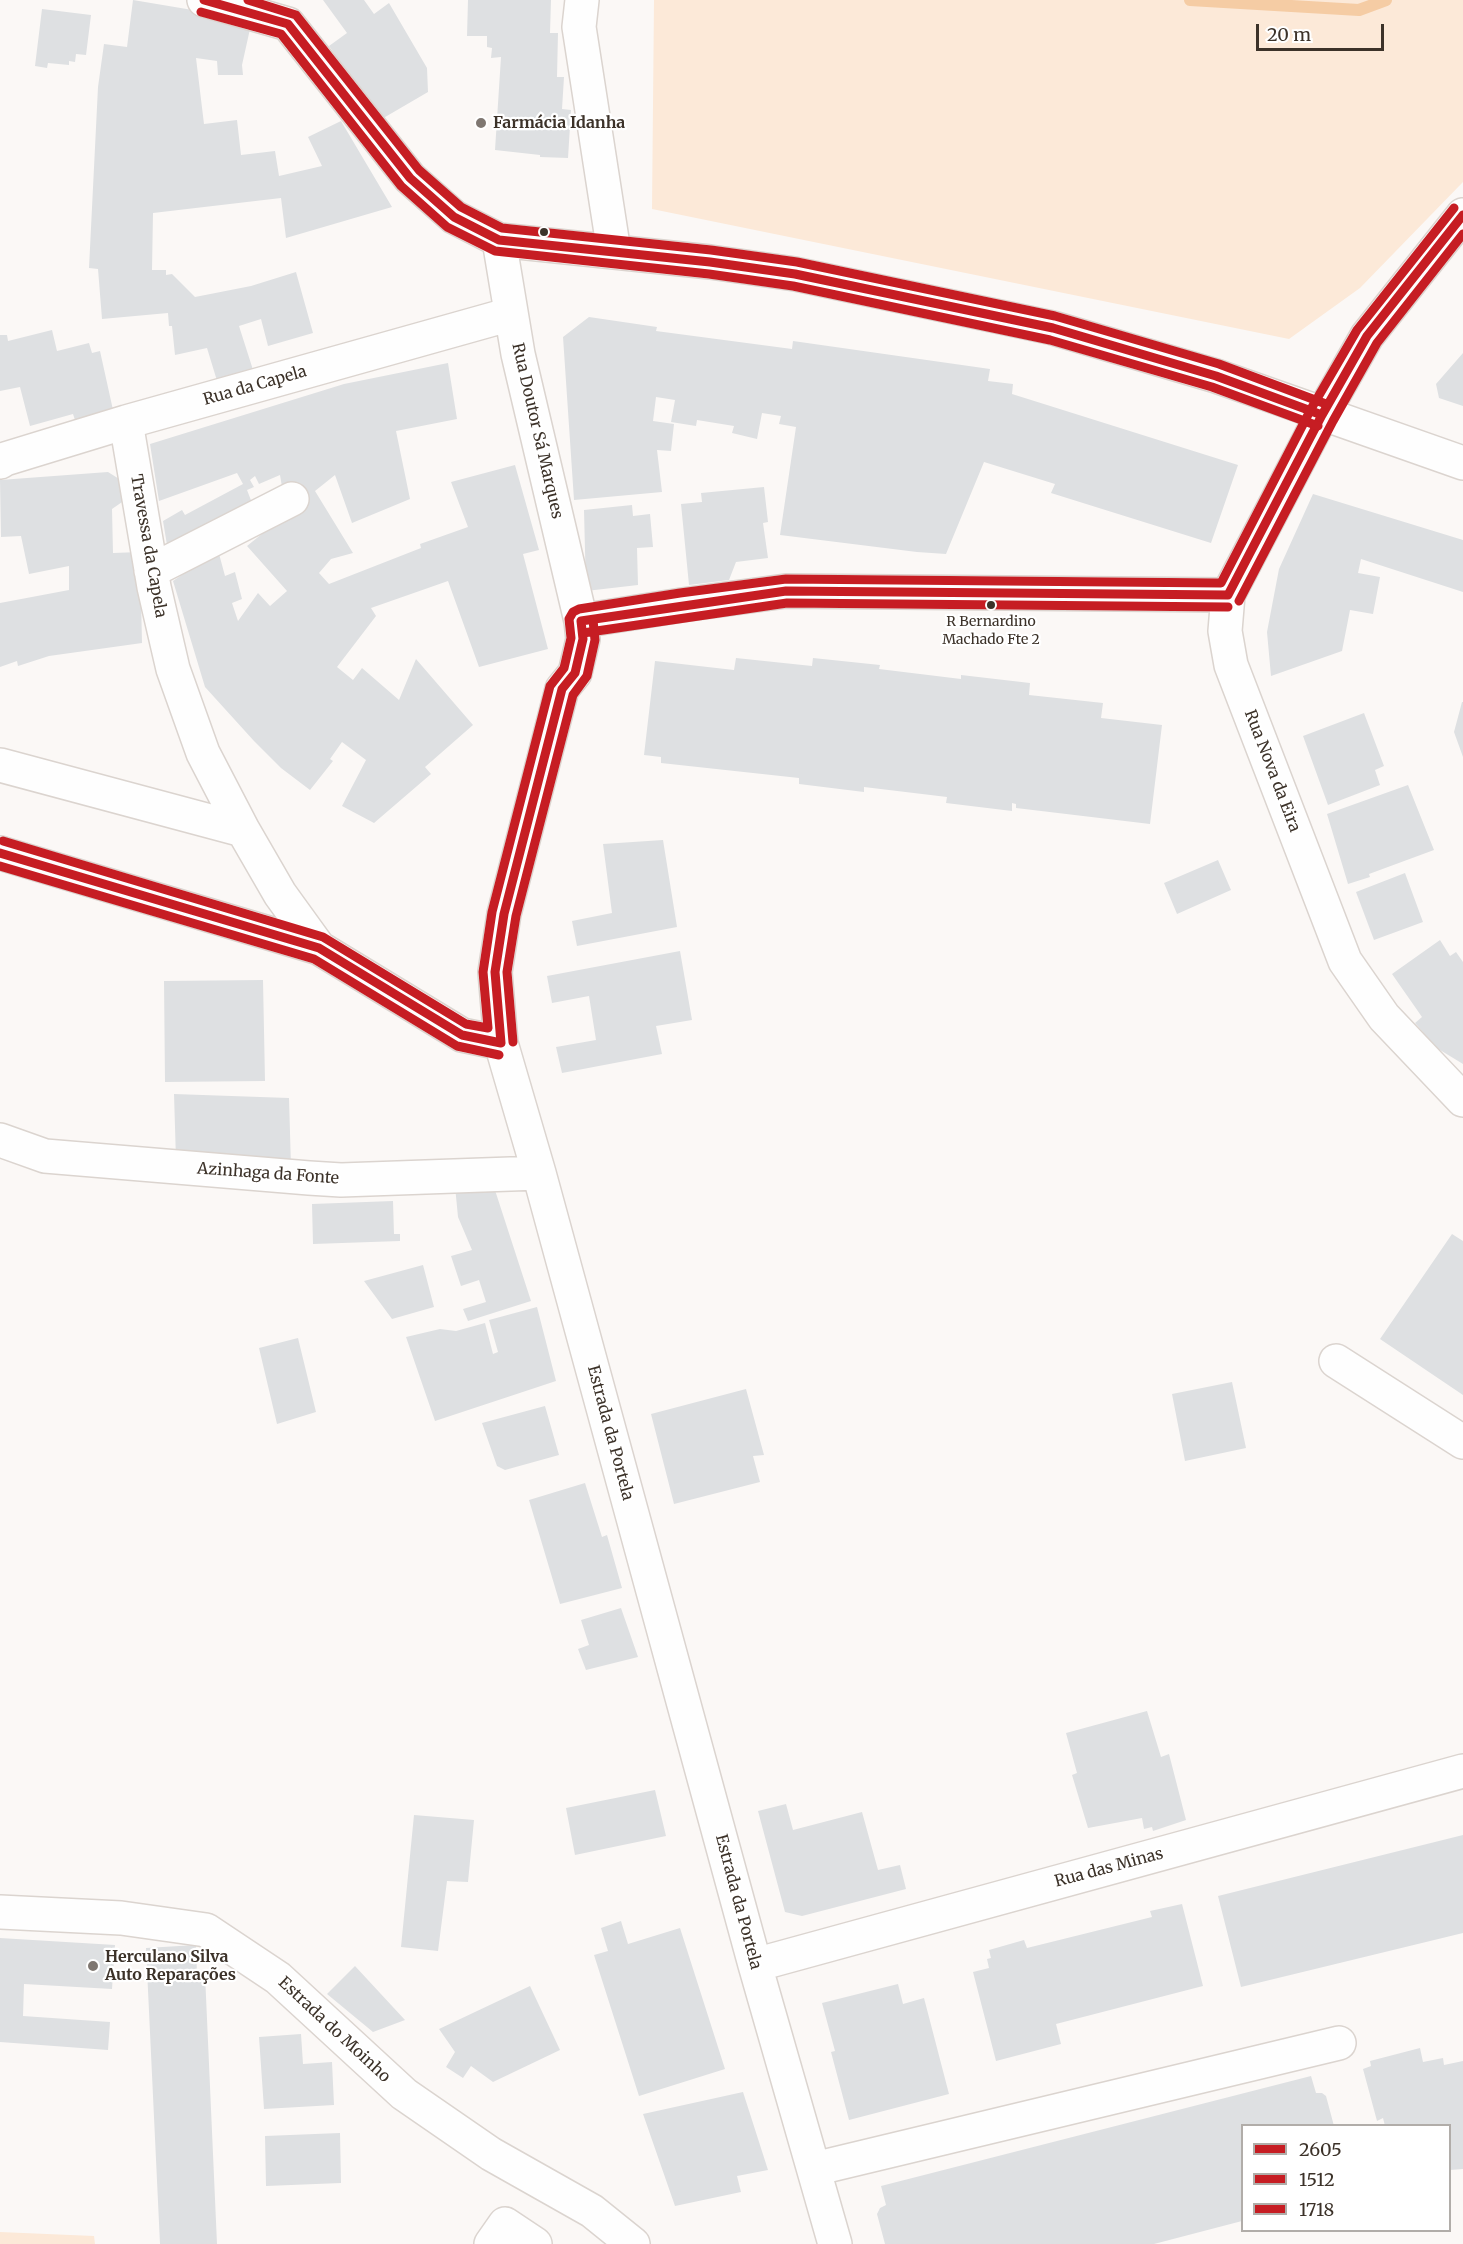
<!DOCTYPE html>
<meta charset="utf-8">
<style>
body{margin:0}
#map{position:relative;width:1463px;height:2244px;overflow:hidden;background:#fbf8f6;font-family:Merriweather,serif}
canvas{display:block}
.legend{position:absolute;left:1241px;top:2124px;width:210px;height:108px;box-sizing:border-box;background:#fff;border:2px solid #b1ada9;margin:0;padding:8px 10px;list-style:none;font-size:18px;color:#3c3229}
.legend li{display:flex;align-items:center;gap:12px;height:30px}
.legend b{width:30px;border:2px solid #b1ada9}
.scale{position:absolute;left:1256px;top:24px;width:128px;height:27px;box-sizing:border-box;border:3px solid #3c3229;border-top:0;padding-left:8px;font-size:18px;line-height:21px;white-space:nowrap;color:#3c3229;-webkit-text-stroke:4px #fff;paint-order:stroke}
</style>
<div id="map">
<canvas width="1463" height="2244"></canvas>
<ul class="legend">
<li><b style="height:8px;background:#c61d23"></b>2605</li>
<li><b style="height:8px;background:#c61d23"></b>1512</li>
<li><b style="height:8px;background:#c61d23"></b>1718</li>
</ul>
<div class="scale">20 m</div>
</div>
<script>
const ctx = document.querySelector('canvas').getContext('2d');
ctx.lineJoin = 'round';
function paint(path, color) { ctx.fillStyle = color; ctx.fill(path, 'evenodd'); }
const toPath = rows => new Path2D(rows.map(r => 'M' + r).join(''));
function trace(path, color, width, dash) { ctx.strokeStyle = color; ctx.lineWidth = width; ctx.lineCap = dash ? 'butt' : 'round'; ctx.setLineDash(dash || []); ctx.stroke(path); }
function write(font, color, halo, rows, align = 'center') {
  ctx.font = font + ' Merriweather,serif'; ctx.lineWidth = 4.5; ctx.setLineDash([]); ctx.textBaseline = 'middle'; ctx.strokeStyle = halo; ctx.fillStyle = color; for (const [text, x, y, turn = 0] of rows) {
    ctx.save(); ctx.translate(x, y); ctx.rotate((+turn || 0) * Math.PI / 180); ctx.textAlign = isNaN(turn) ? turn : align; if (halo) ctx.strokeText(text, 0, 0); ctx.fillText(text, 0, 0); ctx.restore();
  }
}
const green = toPath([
 [654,0,1463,0,1463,182,1360,288,1289,339,652,209],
 [0,2232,94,2236,95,2244,0,2244]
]);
const stream = toPath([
 [1190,0,1359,10,1386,0]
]);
const building = toPath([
 [133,0,252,20,242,65,243,75,218,75,217,61,196,58,204,124,237,120,241,155,275,151,279,176,322,166,308,137,341,121,392,207,286,238,281,198,153,213,152,270,166,270,166,275,172,274,195,297,251,286,296,272,313,333,268,346,261,319,239,326,254,373,218,384,207,348,175,355,172,326,169,326,168,313,102,319,98,269,89,268,98,87,104,44,127,47],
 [323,0,364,0,374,14,389,3,427,68,428,92,380,120,329,46,347,33],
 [468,0,551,0,550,33,558,33,557,77,564,77,562,109,571,110,568,158,540,157,540,155,495,150,501,57,491,58,492,48,487,47,487,36,467,36],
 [42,9,91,15,86,55,76,54,75,62,69,61,69,65,48,63,47,68,35,66],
 [589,317,657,327,656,331,792,349,793,341,990,369,988,381,1013,384,1012,394,1238,465,1211,543,1051,493,1055,484,984,462,946,554,917,552,780,535,796,427,779,424,781,416,762,413,757,439,732,433,734,426,697,420,696,426,671,422,675,400,656,397,653,421,674,424,671,451,657,450,662,492,574,500,563,337],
 [52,330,57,351,89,343,92,353,100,351,113,410,75,420,73,414,30,426,20,387,0,391,0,335,7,335,8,341],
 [1463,353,1463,406,1439,398,1436,384],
 [448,363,457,419,396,431,410,499,352,523,335,475,315,491,353,553,331,559,319,573,329,584,421,548,420,544,468,527,451,482,515,465,539,550,523,554,548,649,479,667,448,581,371,608,376,616,337,667,353,680,362,668,399,700,416,659,473,725,425,767,431,774,374,823,342,806,366,760,342,742,330,759,333,761,310,790,281,768,254,741,205,687,173,581,218,550,225,576,235,572,242,599,232,603,238,621,258,593,270,606,287,591,247,546,304,500,283,493,280,475,259,484,255,476,250,480,254,487,247,490,254,508,168,551,163,521,182,510,185,515,243,484,237,473,159,501,150,444,344,384],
 [108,472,124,482,125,500,112,509,113,553,140,552,142,643,49,656,18,666,17,661,0,667,0,603,69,590,69,566,29,574,21,536,1,537,0,480],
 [764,487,768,522,763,523,768,558,736,562,729,580,689,585,681,504,702,502,701,493],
 [1313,494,1463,540,1463,592,1361,559,1358,573,1380,577,1373,614,1350,610,1342,651,1271,676,1267,632,1279,569],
 [632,505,633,516,650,514,653,547,637,548,638,585,586,591,584,510],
 [736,658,812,666,813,658,880,665,879,669,961,679,961,675,1030,683,1029,695,1103,703,1101,718,1162,725,1150,824,1016,808,1016,804,1012,803,1012,811,946,803,947,797,864,787,864,792,799,784,799,778,661,763,661,757,644,755,655,661,734,670],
 [1462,702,1463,702,1463,757,1454,732],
 [1364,713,1384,766,1375,770,1380,785,1328,805,1303,736],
 [1408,785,1434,850,1369,874,1370,877,1348,884,1327,814],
 [663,840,677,927,577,946,572,921,612,913,603,844],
 [1218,860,1231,890,1177,914,1164,883],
 [1405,873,1423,922,1374,940,1356,892],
 [1440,940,1450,956,1456,952,1463,962,1463,1064,1440,1050,1439,1051,1415,1023,1422,1017,1392,974],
 [680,951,692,1020,656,1026,662,1054,562,1073,556,1047,596,1040,589,996,552,1003,547,976],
 [263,980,265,1081,165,1082,164,981],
 [174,1094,289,1098,291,1167,176,1160],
 [493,1184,531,1301,468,1321,463,1309,486,1302,479,1280,461,1286,451,1256,472,1250,458,1217,455,1186],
 [393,1201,394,1234,400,1234,400,1241,313,1244,312,1204],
 [1452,1234,1463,1241,1463,1395,1380,1339],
 [423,1265,434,1307,392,1319,364,1281],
 [537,1307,556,1381,435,1421,406,1337,440,1329,456,1331,485,1323,493,1354,498,1352,489,1320],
 [298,1338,316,1412,277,1424,259,1348],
 [1232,1382,1246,1448,1185,1461,1172,1394],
 [746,1389,764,1455,753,1456,760,1482,674,1504,651,1414],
 [545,1406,559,1455,505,1470,497,1466,482,1423],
 [585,1483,602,1537,607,1535,622,1588,560,1604,529,1500],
 [621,1608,638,1657,586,1670,578,1649,589,1645,581,1620],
 [1147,1711,1161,1757,1169,1754,1186,1820,1153,1831,1152,1827,1144,1829,1142,1818,1088,1828,1072,1775,1077,1773,1066,1733],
 [655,1790,666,1836,575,1855,566,1808],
 [786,1804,793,1830,862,1812,878,1870,900,1865,906,1889,802,1916,785,1912,758,1811],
 [414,1815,474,1820,468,1882,447,1881,438,1951,401,1947],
 [1463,1835,1463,1933,1241,1987,1218,1896],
 [1182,1904,1203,1986,1056,2024,1061,2044,996,2061,973,1972,989,1968,987,1959,991,1958,989,1950,1024,1940,1027,1948,1152,1917,1150,1911],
 [621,1921,628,1944,680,1928,725,2069,639,2096,594,1955,608,1951,601,1928],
 [0,1938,115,1945,112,1989,24,1984,23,2016,110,2022,108,2050,0,2042],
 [196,1945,197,1974,205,1974,217,2244,160,2244,146,1948],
 [355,1966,405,2020,373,2032,327,1994],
 [898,1984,903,2004,924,1998,949,2094,849,2120,831,2052,835,2051,822,2003],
 [530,1986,560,2050,493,2082,471,2066,463,2078,446,2067,455,2052,439,2029],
 [301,2034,303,2064,332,2062,334,2105,264,2109,259,2037],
 [1420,2048,1423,2062,1443,2058,1444,2065,1463,2061,1463,2169,1450,2170,1450,2126,1385,2126,1383,2118,1377,2121,1363,2069,1371,2066,1370,2061],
 [1311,2076,1316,2093,1322,2093,1326,2096,1334,2126,1242,2126,1242,2221,1154,2244,885,2244,877,2214,880,2208,886,2205,881,2186],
 [743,2092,768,2170,737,2176,741,2192,675,2206,643,2114],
 [340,2133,341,2183,266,2186,265,2136]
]);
const minor = toPath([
 [204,0,288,24,410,178,454,217,499,240,710,262,795,274,1053,328,1216,376,1463,463],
 [582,0,579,27,614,252],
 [1463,215,1367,336,1322,415,1228,595,1225,631,1231,665,1345,961,1384,1017,1463,1100],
 [499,240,518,354,581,621,583,639,575,673,562,689,504,914,495,972,501,1043,539,1173,755,1965,835,2244],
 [126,422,154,587,173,669,203,753,243,830,280,894,319,948],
 [0,462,5,459,126,422,511,314],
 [151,571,292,499],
 [581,621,682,605,786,591,1228,595],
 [0,765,243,830],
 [0,853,319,948,462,1035,501,1043],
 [0,1140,45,1156,309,1178,341,1180,539,1173],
 [1336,1361,1463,1442],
 [0,1912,121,1918,206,1930,278,1978,404,2094,491,2154,592,2211,633,2244],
 [755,1965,1463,1771],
 [814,2169,1339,2043],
 [491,2244,505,2224,535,2244]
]);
const bus1 = toPath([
 [204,0,288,24,410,178,454,217,499,240,710,262,795,274,1053,328,1216,376,1322,415],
 [1228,595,1322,415,1367,336,1463,215],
 [581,621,786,591,1228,595],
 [0,853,319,948,462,1035,501,1043],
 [501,1043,495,972,504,914,562,689,575,673,583,639,581,621]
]);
const bus2 = toPath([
 [201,12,281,34,401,186,447,227,495,251,709,274,793,286,1050,340,1212,387,1318,426],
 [1239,601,1333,421,1377,343,1463,234],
 [583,633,787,603,1228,607],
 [0,866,314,959,457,1046,499,1055],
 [513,1042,507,972,516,916,573,695,587,676,595,640,593,620]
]);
const bus3 = toPath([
 [248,0,296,15,419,170,461,207,502,228,711,250,797,262,1055,316,1219,364,1326,404],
 [3,841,323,937,466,1024,488,1028,483,972,492,912,550,686,564,668,571,638,569,619,573,612,579,609,680,593,786,579,1221,583,1311,409,1357,330,1454,208]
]);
const markers = [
 [481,123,6,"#7f7771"],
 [544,232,5,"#3c3229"],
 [991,605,5,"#3c3229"],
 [93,1966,6,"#7f7771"]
];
const busNames = [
 ["R Bernardino",991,622],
 ["Machado Fte 2",991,640]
];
const poiNames = [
 ["Farmácia Idanha",493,123],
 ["Herculano Silva",105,1957],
 ["Auto Reparações",105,1975]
];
const streetNames = [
 ["Rua da Capela",255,386,-16],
 ["Rua Doutor Sá Marques",537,431,77],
 ["Travessa da Capela",148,546,80],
 ["Rua Nova da Eira",1272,771,69],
 ["Azinhaga da Fonte",268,1174,4],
 ["Estrada da Portela",610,1433,75],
 ["Rua das Minas",1109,1868,-15],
 ["Estrada da Portela",738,1902,75],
 ["Estrada do Moinho",334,2030,43]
];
paint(green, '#fce9d8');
trace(stream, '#f5cca4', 12);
paint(building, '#dee0e2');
trace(minor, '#dbd4cf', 36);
trace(minor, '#fefefe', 33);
trace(bus1, '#c61d23', 9);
trace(bus2, '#c61d23', 9);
trace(bus3, '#c61d23', 9);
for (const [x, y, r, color] of markers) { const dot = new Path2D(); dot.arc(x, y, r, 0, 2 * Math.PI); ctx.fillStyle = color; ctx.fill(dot); trace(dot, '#fff', 2); }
write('14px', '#3c3229', '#fff', busNames);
write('bold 16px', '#3c3229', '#fff', poiNames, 'left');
write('16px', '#3c3229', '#fff', streetNames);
</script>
